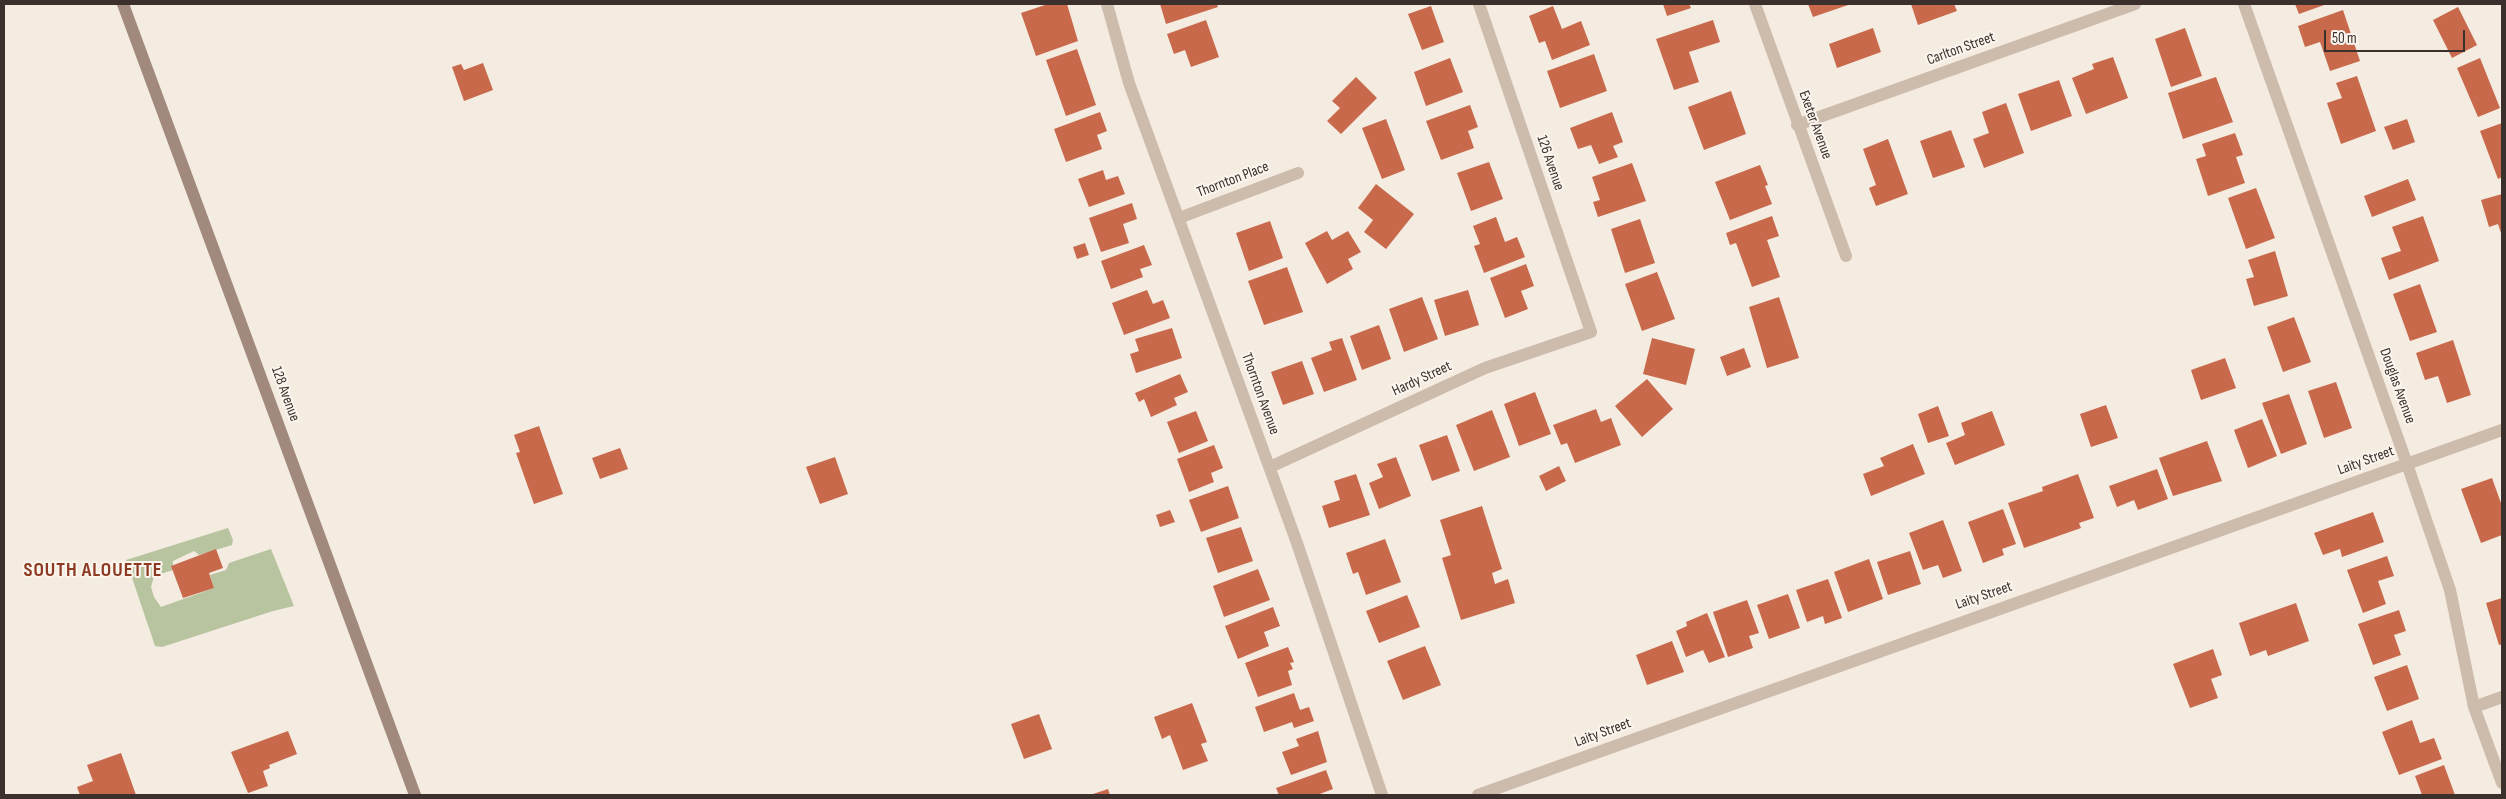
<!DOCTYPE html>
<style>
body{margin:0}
#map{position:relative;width:2506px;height:799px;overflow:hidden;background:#f4ebe1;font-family:"Sofia Sans Condensed",sans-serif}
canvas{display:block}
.frame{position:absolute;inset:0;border:5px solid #3b302b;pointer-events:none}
.scale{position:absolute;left:2324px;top:30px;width:141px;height:22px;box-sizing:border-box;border:2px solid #3b302b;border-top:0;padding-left:6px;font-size:15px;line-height:18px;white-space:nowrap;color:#3b302b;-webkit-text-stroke:4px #fbf5ee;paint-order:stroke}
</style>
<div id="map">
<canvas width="2506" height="799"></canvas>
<div class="frame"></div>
<div class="scale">50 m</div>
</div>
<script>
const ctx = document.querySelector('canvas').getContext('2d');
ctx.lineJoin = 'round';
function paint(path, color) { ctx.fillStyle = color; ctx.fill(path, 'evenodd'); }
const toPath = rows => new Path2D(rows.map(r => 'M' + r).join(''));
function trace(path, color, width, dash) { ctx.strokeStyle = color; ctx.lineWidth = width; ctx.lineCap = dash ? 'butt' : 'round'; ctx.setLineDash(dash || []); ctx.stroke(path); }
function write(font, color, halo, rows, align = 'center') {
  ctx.font = font + ' "Sofia Sans Condensed",sans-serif'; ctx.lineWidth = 4; ctx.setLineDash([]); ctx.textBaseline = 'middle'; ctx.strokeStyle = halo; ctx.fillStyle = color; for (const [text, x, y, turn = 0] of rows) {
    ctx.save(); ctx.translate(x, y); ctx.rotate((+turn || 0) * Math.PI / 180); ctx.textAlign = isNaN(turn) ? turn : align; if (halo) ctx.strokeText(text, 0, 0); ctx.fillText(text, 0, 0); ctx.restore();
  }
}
const green = toPath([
 [228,528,233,540,232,545,199,555,194,551,173,561,173,570,154,576,151,587,154,597,161,607,214,588,210,575,226,570,229,563,271,549,294,606,273,611,162,647,155,646,126,560]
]);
const building = toPath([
 [1048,4,1067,4,1078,41,1036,56,1021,13],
 [1160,4,1217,4,1218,7,1166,24],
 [1663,4,1689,4,1691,8,1667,16],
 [1808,4,1851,4,1813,17],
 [1911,4,1954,4,1957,11,1918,25],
 [2295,4,2327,4,2299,14],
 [1431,6,1444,42,1422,50,1408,14],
 [1553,6,1562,29,1581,21,1590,45,1552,60,1545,41,1539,43,1529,16],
 [2458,7,2477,45,2452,58,2433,20],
 [2343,10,2360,61,2330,71,2320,42,2305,47,2298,26],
 [1206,20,1219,57,1191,67,1185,50,1174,54,1167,34],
 [1713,20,1720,42,1689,52,1699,82,1674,90,1656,39],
 [1873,28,1881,52,1837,68,1829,44],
 [2185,28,2202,76,2171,87,2155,39],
 [1077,49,1096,105,1066,116,1046,60],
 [1594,54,1607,91,1560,108,1547,71],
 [2113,57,2128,98,2086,114,2072,78,2094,69,2092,64],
 [1450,58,1463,92,1426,106,1414,72],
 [2480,58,2500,108,2478,117,2457,68],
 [483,63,493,90,464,101,452,67,461,64,464,70],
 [2357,76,2376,131,2341,144,2327,103,2342,98,2336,83],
 [1356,77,1377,98,1341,134,1327,121,1340,108,1332,101],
 [2216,77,2233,122,2183,139,2168,93],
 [2059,80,2072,116,2031,131,2018,94],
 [1731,91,1746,134,1704,150,1688,107],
 [2006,103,2024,153,1984,168,1973,139,1989,133,1982,112],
 [1470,105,1478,127,1468,131,1474,148,1441,160,1426,121],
 [1100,112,1107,131,1097,135,1102,149,1066,162,1054,129],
 [1612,112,1623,142,1613,146,1618,157,1599,164,1591,145,1578,149,1570,128],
 [1386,119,1405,170,1382,179,1362,128],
 [2407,119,2415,142,2393,150,2384,127],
 [2502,123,2502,177,2498,179,2480,131],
 [1951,130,1965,167,1933,178,1920,141],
 [2235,133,2243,155,2236,157,2245,183,2208,196,2196,159,2206,156,2202,144],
 [1888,139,1908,194,1876,206,1869,188,1876,185,1863,149],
 [1489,162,1503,199,1471,211,1457,173],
 [1632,163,1646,201,1598,217,1593,202,1600,200,1592,177],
 [1760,165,1768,185,1765,186,1772,204,1730,220,1715,182],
 [1103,170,1106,180,1118,176,1125,194,1089,207,1078,179],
 [2408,179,2416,200,2372,217,2364,196],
 [1376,184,1414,214,1386,249,1364,232,1373,220,1358,208],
 [2256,188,2275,238,2246,249,2228,198],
 [2502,194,2502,236,2498,224,2489,227,2481,200],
 [1132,203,1137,219,1123,224,1129,243,1101,252,1089,218],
 [1772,216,1779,236,1767,240,1780,277,1752,287,1736,243,1730,245,1726,233],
 [2423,216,2439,261,2389,280,2381,258,2401,251,2392,227],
 [1496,217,1505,242,1517,237,1525,257,1484,273,1474,246,1480,244,1473,226],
 [1640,219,1655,263,1625,273,1611,229],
 [1270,221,1283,258,1249,271,1236,233],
 [1327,231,1332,240,1348,231,1361,252,1348,259,1353,269,1327,284,1305,243],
 [1085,243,1089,255,1077,259,1073,247],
 [1144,245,1152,265,1140,269,1143,277,1111,289,1101,261],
 [2275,251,2288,296,2254,306,2246,279,2254,277,2248,260],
 [1526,264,1534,286,1521,291,1528,309,1505,318,1490,278],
 [1287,267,1303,312,1264,325,1248,281],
 [1657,272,1675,319,1642,331,1625,284],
 [2420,284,2437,332,2410,341,2393,294],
 [1147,290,1153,304,1163,300,1170,318,1124,335,1112,303],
 [1468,290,1479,325,1445,336,1434,300],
 [1422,297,1438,339,1404,352,1389,309],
 [1779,297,1799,358,1767,368,1749,307],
 [2294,317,2311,362,2283,372,2267,327],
 [1379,325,1391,359,1362,370,1350,336],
 [1172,328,1182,358,1136,373,1130,354,1139,351,1135,339],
 [1342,338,1357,380,1324,392,1311,358,1332,350,1329,342],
 [1652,338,1695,349,1686,385,1643,374],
 [2453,340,2471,395,2447,403,2438,376,2425,380,2416,353],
 [1744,348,1751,367,1727,376,1720,357],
 [2225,358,2236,388,2201,400,2191,370],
 [1302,361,1314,394,1283,405,1271,372],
 [1180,374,1188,392,1174,398,1177,405,1151,417,1144,399,1139,402,1135,393],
 [1647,379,1673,409,1642,437,1615,406],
 [2336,382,2352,428,2324,438,2308,391],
 [1535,392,1551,434,1519,446,1504,404],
 [2289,394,2307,444,2281,454,2262,403],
 [2106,405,2118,438,2091,447,2080,414],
 [1938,406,1949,436,1928,443,1918,414],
 [1596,409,1601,422,1611,418,1621,445,1575,463,1567,443,1561,445,1553,425],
 [1492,410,1510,457,1474,471,1456,425],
 [1196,411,1208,441,1179,453,1167,422],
 [1992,411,2005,445,1955,465,1946,443,1965,435,1961,423],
 [2262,419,2277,456,2248,468,2234,430],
 [539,426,563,494,534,504,516,453,520,452,514,435],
 [1447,435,1460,471,1432,481,1419,445],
 [2207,441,2222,481,2173,496,2159,458],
 [1913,444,1925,474,1871,496,1863,474,1884,466,1880,458],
 [1214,445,1223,468,1211,473,1214,482,1189,492,1177,459],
 [620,448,628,469,600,479,592,458],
 [835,457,848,494,820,504,806,467],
 [1396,457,1411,496,1379,509,1369,483,1383,477,1377,464],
 [1559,466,1566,481,1546,491,1539,476],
 [2157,469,2168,499,2138,510,2134,500,2117,507,2109,486],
 [1356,474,1370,515,1329,528,1322,506,1340,500,1334,481],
 [2078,474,2094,518,2079,523,2081,528,2024,548,2008,503,2043,491,2042,487],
 [2492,478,2502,506,2502,535,2481,543,2461,489],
 [1228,486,1239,518,1201,532,1189,500],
 [1482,506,1502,569,1492,573,1495,584,1508,579,1515,603,1461,620,1442,558,1451,555,1440,520],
 [2003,509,2016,544,2002,549,2004,555,1983,563,1968,522],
 [1170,510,1175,522,1160,527,1156,515],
 [2373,512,2384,542,2342,557,2340,549,2323,555,2314,533],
 [1943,520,1962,571,1943,578,1938,565,1923,570,1909,533],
 [1241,527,1253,561,1218,573,1206,538],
 [1385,539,1401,582,1366,595,1358,572,1353,574,1346,553],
 [216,549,223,568,209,573,214,588,183,598,171,566],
 [1910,551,1921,584,1888,595,1877,562],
 [2387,556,2394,576,2378,581,2386,604,2363,613,2347,570],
 [1869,559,1883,599,1848,612,1834,572],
 [1258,569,1270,600,1224,617,1213,586],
 [1828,579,1842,618,1825,624,1823,616,1807,622,1796,590],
 [1788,594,1800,628,1769,639,1757,605],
 [1407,595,1420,627,1379,643,1366,611],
 [2502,598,2502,644,2499,645,2486,603],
 [1747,600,1759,633,1749,636,1753,648,1728,657,1713,612],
 [2296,603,2309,641,2268,656,2266,650,2250,656,2239,623],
 [1273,607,1280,626,1264,632,1269,646,1238,659,1225,626],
 [2399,610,2406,631,2394,635,2401,655,2373,665,2358,624],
 [1707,613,1725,657,1709,663,1703,650,1686,657,1676,631,1687,626,1686,622],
 [1672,641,1684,672,1647,685,1636,655],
 [1425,646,1441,685,1403,700,1387,661],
 [1288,647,1294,662,1290,663,1293,669,1288,671,1292,685,1258,697,1245,663],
 [2213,649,2222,675,2211,679,2218,698,2190,708,2173,664],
 [2407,665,2419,699,2387,711,2374,677],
 [1294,693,1300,710,1309,707,1314,721,1294,728,1292,722,1264,732,1255,707],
 [1192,703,1207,742,1201,744,1208,761,1183,770,1170,735,1162,739,1154,717],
 [1039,714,1052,749,1024,759,1011,724],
 [2412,720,2420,743,2434,738,2442,759,2399,775,2382,732],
 [288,731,297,754,269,765,270,768,263,771,268,786,248,793,231,752],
 [1318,731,1327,762,1291,775,1282,752,1299,746,1296,739],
 [121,753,136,795,80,795,77,787,93,781,87,765],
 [2444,765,2455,795,2422,795,2415,776],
 [1326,770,1333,789,1317,795,1279,795,1276,788],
 [1108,789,1110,795,1090,795]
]);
const minor = toPath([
 [1107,4,1129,83,1297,543,1382,795],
 [1755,4,1846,256],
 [2244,4,2407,464,2450,590,2474,707,2502,783],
 [1797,125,2135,4],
 [1179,218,1298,173],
 [1270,467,1485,368,1591,332,1479,4],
 [2474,707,2502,697]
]);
const tertiary = toPath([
 [1478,795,2502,430]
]);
const secondary = toPath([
 [123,4,415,795]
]);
const streetNames = [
 ["Carlton Street",1961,49,-20],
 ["Exeter Avenue",1815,125,70],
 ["126 Avenue",1550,163,71],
 ["Thornton Place",1233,180,-21],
 ["Hardy Street",1422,379,-25],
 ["Douglas Avenue",2397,386,70],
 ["128 Avenue",285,394,70],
 ["Thornton Avenue",1260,394,70],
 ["Laity Street",2366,461,-20],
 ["Laity Street",1984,596,-19],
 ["Laity Street",1603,733,-20]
];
const districtNames = [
 ["SOUTH ALOUETTE",93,571]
];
paint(green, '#b8c4a0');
paint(building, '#c8694b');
trace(minor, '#cdbbac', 12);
trace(tertiary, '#cdbbac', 12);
trace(secondary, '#a18a7d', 12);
write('15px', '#3b302b', '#fbf5ee', streetNames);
ctx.letterSpacing = '1px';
write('bold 20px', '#8c3b22', '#fbf5ee', districtNames);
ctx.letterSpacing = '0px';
</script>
